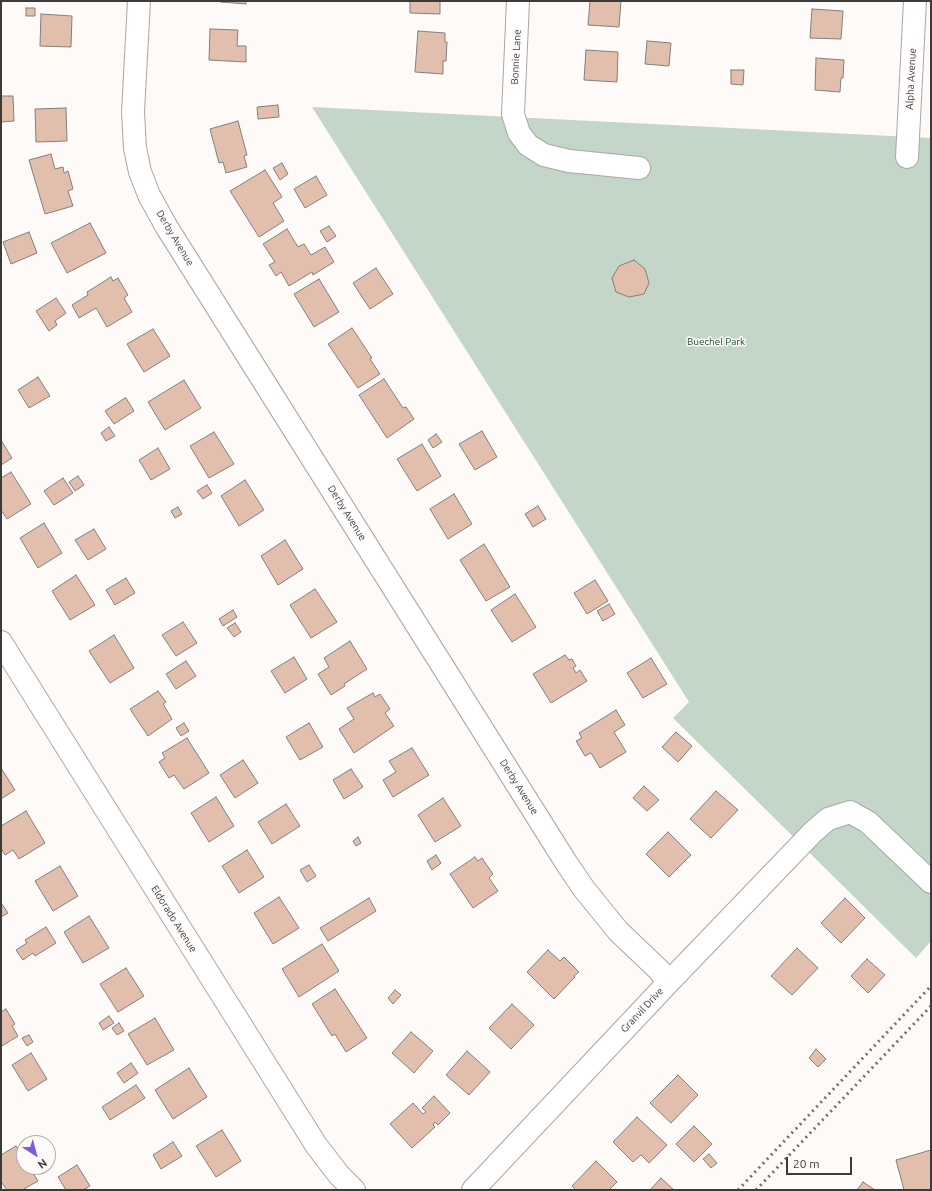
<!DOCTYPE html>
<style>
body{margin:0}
#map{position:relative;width:932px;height:1191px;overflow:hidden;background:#fefaf8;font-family:Ubuntu,sans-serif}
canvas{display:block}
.frame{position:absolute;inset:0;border:2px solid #3d3b3a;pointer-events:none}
.north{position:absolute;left:16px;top:1135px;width:40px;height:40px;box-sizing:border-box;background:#fefaf8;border:1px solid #b1aeac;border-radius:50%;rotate:144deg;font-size:11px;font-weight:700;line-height:16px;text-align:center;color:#3d3b3a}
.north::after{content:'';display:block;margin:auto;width:14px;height:18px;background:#7f5bd5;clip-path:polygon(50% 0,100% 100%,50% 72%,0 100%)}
.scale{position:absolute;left:786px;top:1157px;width:66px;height:18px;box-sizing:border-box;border:2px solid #3d3b3a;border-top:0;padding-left:5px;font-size:12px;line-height:14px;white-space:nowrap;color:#3d3b3a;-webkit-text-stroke:3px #fefaf8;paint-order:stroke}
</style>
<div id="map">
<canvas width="932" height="1191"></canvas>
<div class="frame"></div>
<div class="north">N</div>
<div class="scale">20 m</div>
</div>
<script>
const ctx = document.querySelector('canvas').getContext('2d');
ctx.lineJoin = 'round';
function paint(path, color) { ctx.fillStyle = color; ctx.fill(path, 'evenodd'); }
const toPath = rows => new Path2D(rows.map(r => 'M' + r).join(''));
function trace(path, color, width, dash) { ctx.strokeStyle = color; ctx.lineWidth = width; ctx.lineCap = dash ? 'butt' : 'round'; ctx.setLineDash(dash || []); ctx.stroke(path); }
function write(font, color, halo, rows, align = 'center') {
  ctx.font = font + ' Ubuntu,sans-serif'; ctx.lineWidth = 3; ctx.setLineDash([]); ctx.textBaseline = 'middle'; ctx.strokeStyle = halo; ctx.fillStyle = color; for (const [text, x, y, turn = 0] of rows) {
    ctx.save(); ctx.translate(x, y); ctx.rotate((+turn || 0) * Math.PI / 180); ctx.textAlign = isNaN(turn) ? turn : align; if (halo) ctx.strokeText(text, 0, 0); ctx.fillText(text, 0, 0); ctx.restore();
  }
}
const green = toPath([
 [312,107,931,138,931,941,916,958,673,718,689,702]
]);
const building = toPath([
 [221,1,246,1,246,4,220,2,221,1],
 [410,1,440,1,440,14,410,13,410,1],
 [590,1,621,1,619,27,588,25,590,1],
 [26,8,35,8,35,16,26,16,26,8],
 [812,9,843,11,841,39,810,38,812,9],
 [41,14,72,16,71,47,40,46,41,14],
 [210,29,238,30,237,46,246,46,246,62,209,60,210,29],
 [418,31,445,33,445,42,447,42,446,61,443,61,443,74,415,72,418,31],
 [647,41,671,43,669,66,645,64,647,41],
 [586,50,618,52,617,82,584,80,586,50],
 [816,58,844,60,843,78,841,78,840,92,815,90,816,58],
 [731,70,744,70,743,85,731,84,731,70],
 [1,96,13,96,14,121,1,122,1,96],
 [278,105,279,117,258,119,257,107,278,105],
 [66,108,67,141,36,142,35,109,66,108],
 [238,121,247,155,244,156,247,167,226,173,223,162,219,163,210,129,238,121],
 [51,154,55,169,63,167,64,173,68,171,73,189,68,191,73,206,45,214,29,160,51,154],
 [282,163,288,174,280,180,273,168,282,163],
 [265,170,282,197,273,203,284,221,259,237,230,191,265,170],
 [316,176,327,195,305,208,294,189,316,176],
 [90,223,106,253,67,273,51,243,90,223],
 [329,226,336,236,327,242,320,231,329,226],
 [287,229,298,247,304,244,311,255,325,247,334,262,313,275,312,272,289,286,281,272,276,276,269,265,275,262,263,244,287,229],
 [29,232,37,253,11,264,3,242,29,232],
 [634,260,645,269,649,283,644,294,629,297,616,292,612,278,619,266,634,260],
 [376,268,393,294,370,309,353,283,376,268],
 [111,277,113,281,118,278,128,295,124,298,132,312,107,327,96,308,79,318,72,305,88,295,87,292,111,277],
 [319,279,339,312,314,327,294,294,319,279],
 [56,298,66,313,55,321,57,325,49,331,36,311,56,298],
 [352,328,372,358,370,359,380,374,358,388,328,344,352,328],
 [153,329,170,356,144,372,127,344,153,329],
 [38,377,50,396,29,408,18,390,38,377],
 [384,379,403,408,406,407,414,419,387,438,359,395,384,379],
 [184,380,201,408,165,430,148,402,184,380],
 [125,398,126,398,134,411,114,424,105,411,125,398],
 [109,427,115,436,106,441,101,433,109,427],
 [482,431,497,457,475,470,459,444,482,431],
 [214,432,234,464,209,478,190,446,214,432],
 [436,434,442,442,433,448,428,440,436,434],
 [1,440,12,458,1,465,1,440],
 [422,444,441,476,417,491,397,459,422,444],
 [158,448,170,469,151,480,139,460,158,448],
 [11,472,31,504,7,519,1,510,1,478,11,472],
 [78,476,84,485,75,491,69,482,78,476],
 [63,478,73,493,54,505,44,491,63,478],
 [245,480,264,510,239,526,221,496,245,480],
 [207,485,212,493,203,499,197,491,207,485],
 [454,494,472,524,448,539,430,509,454,494],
 [538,506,546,519,533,527,525,514,538,506],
 [178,507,182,514,175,518,171,511,178,507],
 [44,523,62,553,38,568,20,538,44,523],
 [94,529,106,549,88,560,75,540,94,529],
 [285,540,303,569,278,585,261,556,285,540],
 [484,544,510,587,486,601,460,560,484,544],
 [76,575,95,605,70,620,52,591,76,575],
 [126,578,135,593,115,605,106,590,126,578],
 [595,580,608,601,587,614,574,593,595,580],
 [315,589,337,622,311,638,290,605,315,589],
 [515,594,536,627,512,642,491,610,515,594],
 [609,604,615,614,603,621,597,611,609,604],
 [233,610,237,617,223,626,219,619,233,610],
 [183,622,197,643,176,656,162,635,183,622],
 [235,623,241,632,234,637,227,628,235,623],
 [114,635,134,668,110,683,89,651,114,635],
 [350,641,367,669,344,684,345,686,331,695,318,674,329,667,324,658,350,641],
 [565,655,569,660,572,659,576,666,573,668,576,673,580,670,587,681,551,703,533,674,565,655],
 [294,657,307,679,285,693,271,671,294,657],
 [651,658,667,684,643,698,627,673,651,658],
 [186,661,196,676,176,689,166,674,186,661],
 [158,691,166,702,163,704,172,719,148,736,130,709,158,691],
 [373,693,375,697,380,694,390,709,385,713,394,726,354,753,339,729,354,719,347,708,373,693],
 [616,710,625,725,614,732,626,752,600,768,591,753,585,756,576,741,582,738,579,733,616,710],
 [184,723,189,731,181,736,176,728,184,723],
 [309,723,323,747,300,760,286,737,309,723],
 [676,732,692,746,678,762,662,747,676,732],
 [187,738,209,773,184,789,174,775,169,778,159,762,165,758,162,753,187,738],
 [412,748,429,775,393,797,383,780,396,772,389,761,412,748],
 [243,760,258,783,235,798,220,775,243,760],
 [1,768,15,790,1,799,1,768],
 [351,769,363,787,344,799,333,780,351,769],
 [644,786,659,800,647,811,633,798,644,786],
 [716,791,738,810,711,838,690,819,716,791],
 [216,797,234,826,209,842,191,813,216,797],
 [443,798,461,826,435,842,418,815,443,798],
 [286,804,300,826,272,844,258,822,286,804],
 [26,811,45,843,19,859,13,850,5,855,1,848,1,826,26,811],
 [668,832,691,855,669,877,646,854,668,832],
 [358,837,361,843,356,846,353,841,358,837],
 [247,850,264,877,239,893,222,866,247,850],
 [436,855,441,863,432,870,427,861,436,855],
 [475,857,478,861,482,858,486,864,493,874,489,878,498,891,473,908,450,874,475,857],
 [309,865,316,876,307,882,300,870,309,865],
 [60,866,78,896,53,911,35,881,60,866],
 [279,897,299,928,273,944,254,913,279,897],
 [369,898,376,911,328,941,320,928,369,898],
 [845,898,865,918,841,943,821,923,845,898],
 [1,903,8,913,1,917,1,903],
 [89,916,109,948,83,963,64,932,89,916],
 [46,927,56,943,35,956,33,953,23,960,16,950,27,943,25,940,46,927],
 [322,944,339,971,299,997,282,969,322,944],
 [797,948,818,968,792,995,771,976,797,948],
 [548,950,560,961,564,957,579,972,574,976,575,977,554,999,527,972,548,950],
 [867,959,885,975,868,993,851,976,867,959],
 [126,968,144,996,118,1012,100,984,126,968],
 [335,989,367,1038,346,1052,335,1034,332,1036,312,1004,335,989],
 [395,990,401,995,393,1004,388,998,395,990],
 [512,1004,534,1025,511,1049,489,1028,512,1004],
 [6,1009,15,1024,12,1026,18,1036,2,1046,1,1044,1,1012,6,1009],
 [109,1016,114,1023,103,1030,99,1023,109,1016],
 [155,1018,174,1050,147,1065,128,1034,155,1018],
 [119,1023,124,1031,117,1035,112,1028,119,1023],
 [411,1032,433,1051,414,1073,392,1053,411,1032],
 [29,1035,33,1042,27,1046,22,1038,29,1035],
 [816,1049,826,1059,818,1067,809,1058,816,1049],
 [467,1051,490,1072,469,1095,446,1075,467,1051],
 [31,1053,47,1079,28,1091,12,1065,31,1053],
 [131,1063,138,1073,124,1083,117,1073,131,1063],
 [189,1068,207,1097,173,1119,155,1090,189,1068],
 [678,1075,698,1095,671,1123,650,1103,678,1075],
 [136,1085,145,1098,110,1120,102,1107,136,1085],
 [434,1096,450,1113,438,1125,435,1122,433,1125,435,1127,412,1148,390,1124,413,1103,423,1114,426,1112,422,1108,434,1096],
 [637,1117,667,1145,649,1163,641,1155,633,1162,613,1142,637,1117],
 [694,1126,712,1144,694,1162,676,1144,694,1126],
 [222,1130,241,1161,216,1177,196,1146,222,1130],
 [173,1142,182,1156,161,1169,153,1155,173,1142],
 [16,1146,24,1159,24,1167,29,1167,38,1181,22,1190,7,1190,2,1183,1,1184,1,1155,16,1146],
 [931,1150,931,1190,904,1190,896,1160,931,1150],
 [709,1154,717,1163,711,1168,703,1159,709,1154],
 [596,1161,617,1182,609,1190,576,1190,572,1186,596,1161],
 [77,1165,90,1186,83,1190,66,1190,58,1177,77,1165],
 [661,1178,674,1190,650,1190,661,1178],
 [863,1182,875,1190,857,1190,863,1182]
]);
const minor = toPath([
 [139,1,133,112,135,148,140,172,149,195,166,226,567,864,584,889,618,931,660,971,668,983],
 [518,1,513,114,519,133,528,145,544,155,569,161,639,168],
 [907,157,915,1],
 [1,642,316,1145,339,1175,354,1190],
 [473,1190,668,983,813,832,828,819,850,812,868,822,931,882]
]);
const rail = toPath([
 [738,1190,931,986],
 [756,1190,931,1006]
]);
const streetNames = [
 ["Bonnie Lane",516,57,-87],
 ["Alpha Avenue",911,79,-87],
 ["Derby Avenue",175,238,59],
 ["Derby Avenue",347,513,58],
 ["Derby Avenue",519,787,58],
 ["Eldorado Avenue",174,919,58],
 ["Granvil Drive",642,1010,-47]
];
const parkNames = [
 ["Buechel Park",716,342]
];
paint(green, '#c4d6c7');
paint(building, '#e2bfad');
trace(building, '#837f7d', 1);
trace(minor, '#aba6a4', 24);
trace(minor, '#fff', 22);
trace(rail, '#726f6e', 3, [2, 4]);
write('10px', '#3d3b3a', '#fefaf8', streetNames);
write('10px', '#184623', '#fefaf8', parkNames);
</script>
